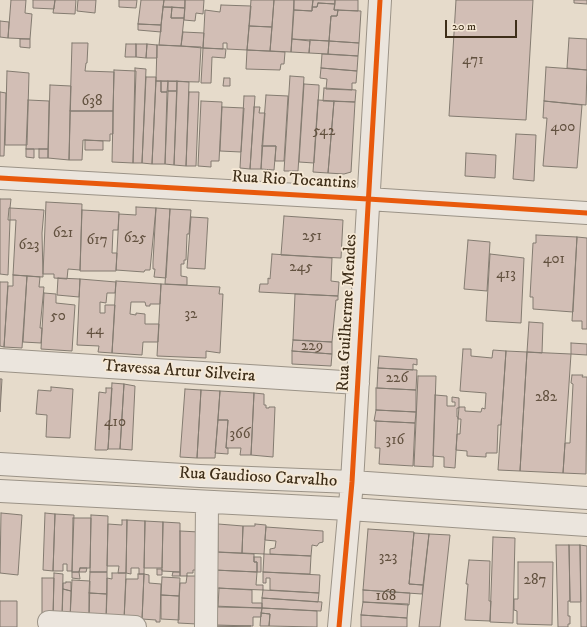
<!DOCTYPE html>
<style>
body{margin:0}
#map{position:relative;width:587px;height:627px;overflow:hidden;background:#e6dbcb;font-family:"IM FELL DW Pica",serif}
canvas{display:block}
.scale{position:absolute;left:445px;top:20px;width:72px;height:18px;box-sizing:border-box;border:2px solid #3e2e19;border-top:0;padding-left:5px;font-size:12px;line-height:14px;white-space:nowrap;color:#3e2e19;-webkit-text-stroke:3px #f6e9d6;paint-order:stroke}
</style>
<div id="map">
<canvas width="587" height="627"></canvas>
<div class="scale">20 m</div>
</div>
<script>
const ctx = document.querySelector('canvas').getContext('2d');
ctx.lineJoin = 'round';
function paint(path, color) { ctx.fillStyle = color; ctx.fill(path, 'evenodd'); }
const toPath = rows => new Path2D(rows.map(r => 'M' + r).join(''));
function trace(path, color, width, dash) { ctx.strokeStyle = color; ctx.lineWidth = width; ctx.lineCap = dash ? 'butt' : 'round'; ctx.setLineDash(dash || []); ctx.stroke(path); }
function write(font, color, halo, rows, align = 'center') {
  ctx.font = font + ' "IM FELL DW Pica",serif'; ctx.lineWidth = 3.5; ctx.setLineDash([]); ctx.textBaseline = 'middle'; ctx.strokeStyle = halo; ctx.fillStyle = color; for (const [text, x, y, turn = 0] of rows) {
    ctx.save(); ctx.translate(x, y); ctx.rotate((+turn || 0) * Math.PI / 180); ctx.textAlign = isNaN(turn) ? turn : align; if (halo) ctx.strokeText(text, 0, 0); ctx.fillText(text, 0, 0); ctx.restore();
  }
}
const building = toPath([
 [11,0,26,0,25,13,32,14,30,39,8,38,11,0],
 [33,0,55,0,54,9,33,8,33,0],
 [55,0,76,0,75,14,53,13,55,0],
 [78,0,96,0,95,13,77,11,78,0],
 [119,0,137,0,136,8,119,7,119,0],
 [141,0,164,0,161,25,138,24,141,0],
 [164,0,185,0,185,8,163,7,164,0],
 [185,0,204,0,203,14,196,13,195,21,184,20,185,0],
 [251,0,274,0,272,27,249,26,251,0],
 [274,0,294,0,291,52,270,51,274,0],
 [294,0,313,0,312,11,294,10,294,0],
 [313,0,335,0,335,4,318,3,317,7,312,7,313,0],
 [335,0,358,0,358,11,334,10,335,0],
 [456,0,533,0,526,120,449,116,456,0],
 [574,0,587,0,587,4,574,3,574,0],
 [318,3,335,4,334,10,338,10,337,16,331,16,329,41,292,39,294,10,312,11,312,7,317,7,318,3],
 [221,5,251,6,247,50,227,49,227,43,223,43,223,49,203,48,205,10,220,12,221,5],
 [163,7,172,7,171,18,184,18,181,46,159,45,163,7],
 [172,7,185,8,184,18,171,18,172,7],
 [338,10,361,11,359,43,329,41,331,16,337,16,338,10],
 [0,21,9,22,8,38,0,37,0,21],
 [138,24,161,25,161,32,138,30,138,24],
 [249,26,272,27,270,51,247,50,249,26],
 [183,32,204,33,203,48,181,46,183,32],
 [569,38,587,39,587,70,567,68,569,38],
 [20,39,30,39,30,48,20,47,20,39],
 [292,39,310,41,309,53,291,52,292,39],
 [310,40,329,41,328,54,309,53,310,40],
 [329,41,359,43,358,56,328,54,329,41],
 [72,43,88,43,87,63,86,63,85,71,114,72,113,111,70,111,72,43],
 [126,44,136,44,136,57,125,57,126,44],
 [136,44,147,44,146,58,136,57,136,44],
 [147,44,157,45,157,58,146,58,147,44],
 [157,45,201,47,199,82,156,81,157,45],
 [203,48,226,49,225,58,212,57,211,83,201,83,203,48],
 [247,50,285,52,284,64,281,64,280,70,246,69,247,50],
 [322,54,358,56,357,71,321,68,322,54],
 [546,67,587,70,586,105,544,101,546,67],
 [135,68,146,69,142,163,133,163,135,68],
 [321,68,357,71,356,83,352,83,352,90,326,89,327,79,320,78,321,68],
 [114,70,136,71,133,163,112,162,114,70],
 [7,71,29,73,27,145,5,145,7,71],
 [290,76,304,77,298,171,284,171,290,76],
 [146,77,156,77,152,164,142,163,146,77],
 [224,78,230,78,230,86,223,86,224,78],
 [156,81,161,81,161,92,167,92,165,164,152,164,156,81],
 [161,81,168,81,167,92,161,92,161,81],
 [168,81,177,81,177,91,168,91,168,81],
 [177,81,189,82,186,166,174,165,177,81],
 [304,84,319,85,319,89,314,163,299,162,304,84],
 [50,85,71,86,69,160,48,158,50,85],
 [324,88,356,90,355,102,323,101,324,88],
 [168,91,177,91,174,165,165,164,168,91],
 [0,92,6,93,4,156,0,156,0,92],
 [189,92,199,92,196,166,186,166,189,92],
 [266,95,288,96,284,161,275,161,276,146,262,146,266,95],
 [244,96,255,96,250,169,240,168,244,96],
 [28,100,49,101,48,149,26,149,28,100],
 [318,100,334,101,328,173,313,172,318,100],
 [201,101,222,102,219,161,211,161,211,167,198,166,201,101],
 [334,101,355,102,351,172,344,174,328,173,334,101],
 [544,101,582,105,577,168,543,166,547,118,543,118,544,101],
 [222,107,244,108,241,152,220,151,222,107],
 [254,107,260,107,259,113,265,113,261,169,250,169,254,107],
 [70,111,113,111,113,134,110,134,110,141,83,140,82,160,69,160,70,111],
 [516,134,536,135,534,181,513,179,516,134],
 [85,140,103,141,103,150,85,150,85,140],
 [262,146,276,146,274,170,261,169,262,146],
 [26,149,34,149,34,158,26,157,26,149],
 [39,149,48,149,48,158,39,158,39,149],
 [466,153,496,155,495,178,465,176,466,153],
 [0,199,11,199,10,208,9,208,8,220,10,220,8,275,0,274,0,199],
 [46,202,82,204,80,270,68,269,67,279,54,278,54,274,43,274,46,202],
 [136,207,156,208,150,270,145,270,144,272,116,270,119,214,136,215,136,207],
 [10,208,44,210,42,233,43,277,13,275,16,220,10,220,10,208],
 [156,208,170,209,166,278,154,277,155,269,153,269,153,262,156,208],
 [170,209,191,210,189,234,187,234,186,260,184,260,184,264,181,264,181,276,187,277,187,285,165,284,170,209],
 [82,210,119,212,118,230,113,230,112,253,117,253,116,271,80,271,82,210],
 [284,216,343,220,341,258,281,255,284,216],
 [191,217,208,218,205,269,187,268,191,217],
 [536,235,577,237,573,312,533,309,533,297,530,297,533,243,536,243,536,235],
 [577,237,587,238,587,329,582,329,582,321,572,321,577,237],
 [468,240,490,242,487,291,464,289,468,240],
 [272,254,332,258,331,281,339,282,338,296,259,292,260,284,268,284,268,278,270,279,272,254],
 [490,254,524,258,521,323,486,321,490,254],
 [13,275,27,276,22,348,4,347,8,286,13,286,13,275],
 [27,276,40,277,39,287,44,287,40,328,42,328,41,343,23,342,27,276],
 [58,278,80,279,79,297,57,295,58,278],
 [80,279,116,282,115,293,107,293,106,303,100,302,100,313,105,313,105,305,115,305,112,353,98,352,99,346,77,345,80,279],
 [116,281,161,284,160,304,150,304,150,306,146,306,145,302,131,302,130,314,136,315,136,313,145,314,145,324,159,324,158,342,143,342,142,355,112,353,116,281],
 [0,282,8,282,4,347,0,346,0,282],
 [161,284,220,287,219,294,223,294,220,353,206,351,206,358,157,356,161,284],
 [44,293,56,294,56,303,75,305,72,351,41,349,44,293],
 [295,294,338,296,338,300,336,300,332,342,293,340,295,294],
 [529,322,543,323,542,353,527,352,529,322],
 [293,340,332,342,332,354,292,351,293,340],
 [571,343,587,344,587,355,571,354,571,343],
 [463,349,471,349,471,356,492,358,493,350,506,351,501,425,498,425,497,453,486,453,486,457,467,456,467,451,456,450,457,434,460,434,461,419,458,419,459,407,465,407,465,411,481,412,482,408,485,409,486,393,460,391,463,349],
 [292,351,332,354,331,366,292,364,292,351],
 [506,351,527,352,520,471,498,470,506,351],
 [527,352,571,354,563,473,520,471,527,352],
 [379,356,417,359,417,365,413,364,413,370,378,368,379,356],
 [378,368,417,370,416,390,377,388,378,368],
 [572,375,583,375,582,377,587,377,586,474,563,473,565,443,570,443,573,384,571,383,572,375],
 [418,376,436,376,433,467,414,466,418,376],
 [0,379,2,379,0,412,0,379],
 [112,383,124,384,120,449,108,449,112,383],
 [124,384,135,386,132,450,120,449,124,384],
 [51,387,73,389,70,438,46,437,47,415,36,414,38,390,51,391,51,387],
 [106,388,112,388,108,449,107,450,95,450,99,392,106,393,106,388],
 [376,388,416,390,416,412,376,410,376,388],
 [185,389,201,390,197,458,180,457,185,389],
 [201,390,220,391,215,458,197,458,201,390],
 [220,391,254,393,251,455,240,455,241,448,226,448,228,420,218,420,220,391],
 [254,393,264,394,264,405,266,405,266,408,269,408,269,407,275,407,273,457,251,455,254,393],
 [435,395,447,396,447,406,455,406,455,402,452,402,452,397,459,398,459,408,457,408,457,417,458,417,458,419,455,468,444,467,444,457,433,456,435,395],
 [376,410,416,412,415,423,374,421,376,410],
 [218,420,228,420,226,448,228,448,228,454,215,453,218,420],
 [376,421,415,423,413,466,379,464,380,448,375,448,376,421],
 [1,513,22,515,18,575,0,573,1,513],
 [45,513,55,514,53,571,43,570,45,513],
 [55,514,74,515,72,571,67,571,67,564,63,564,63,571,53,571,55,514],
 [91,515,108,516,107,572,90,572,91,515],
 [73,518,91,518,90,568,80,568,79,572,72,572,73,518],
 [122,520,127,520,126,573,118,573,119,566,107,566,108,524,122,525,122,520],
 [127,520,145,521,144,574,139,574,139,568,131,568,131,574,126,573,127,520],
 [145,521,163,522,162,568,144,568,145,521],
 [163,522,180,523,180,572,162,571,163,522],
 [218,524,243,526,242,553,218,552,218,524],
 [255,524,266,525,264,554,242,553,243,526,255,526,255,524],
 [266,527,323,531,323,542,319,543,317,546,312,545,311,556,270,554,270,549,275,548,276,541,265,540,266,527],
 [368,529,414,532,409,584,423,585,422,594,363,590,368,529],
 [180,531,199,532,198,570,193,570,193,573,187,573,187,576,180,576,180,531],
 [414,533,429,534,423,585,409,584,414,533],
 [429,534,450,535,440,627,419,627,429,534],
 [493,537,515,538,513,623,490,622,493,537],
 [556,545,569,545,570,601,568,601,568,616,570,616,570,624,568,624,568,627,558,627,556,545],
 [569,545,580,545,581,602,570,602,569,545],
 [580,545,587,546,587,627,581,627,580,545],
 [215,552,254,554,254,562,257,562,257,572,214,570,215,552],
 [264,554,311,556,310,574,263,572,264,554],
 [254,557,261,557,261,572,257,572,257,562,254,562,254,557],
 [469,560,490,561,489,601,491,601,490,621,465,620,468,584,466,584,469,560],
 [518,562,553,562,552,625,517,624,517,611,514,610,514,599,518,599,518,562],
 [80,568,87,568,86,572,79,572,80,568],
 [157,569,162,569,162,575,157,575,157,569],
 [214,570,257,572,256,585,263,585,263,590,214,588,214,570],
 [72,572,79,572,80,579,72,578,72,572],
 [90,572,107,572,107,594,89,593,90,572],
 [173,572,180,572,180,576,172,576,173,572],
 [263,572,320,575,319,593,270,590,270,578,266,578,266,583,263,583,263,572],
 [54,573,63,574,62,618,53,618,54,573],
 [112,573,126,573,124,620,106,620,107,578,112,579,112,573],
 [138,574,144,574,142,621,124,620,126,579,138,579,138,574],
 [144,574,149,575,149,583,161,584,160,622,156,622,156,620,142,619,144,574],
 [187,576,198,576,197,624,178,623,180,583,186,583,187,576],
 [162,577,180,578,179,596,161,595,162,577],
 [42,578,54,578,53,618,42,617,42,578],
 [72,580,90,581,89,619,70,619,72,580],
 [66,582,71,582,71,591,63,589,63,583,66,583,66,582],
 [219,588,252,590,252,603,262,603,262,608,218,607,219,588],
 [63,589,71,591,70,619,62,618,63,589],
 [263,590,319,593,318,602,262,598,263,590],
 [363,590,410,593,409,605,363,602,363,590],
 [89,593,107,594,106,620,89,619,89,593],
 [161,595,179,596,179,620,161,619,161,595],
 [262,598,322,602,321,611,262,608,262,598],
 [0,601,17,601,17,627,0,627,0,601],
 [363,602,408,604,407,618,361,615,363,602],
 [213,606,262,608,261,617,253,617,253,626,213,626,213,606],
 [262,608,317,611,317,627,269,626,270,614,261,613,262,608],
 [261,613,270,614,269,626,260,626,261,613],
 [361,615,407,618,407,627,361,627,361,615],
 [216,625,251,626,215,627,216,625]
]);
const minor = toPath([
 [0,178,368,199,587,213],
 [0,360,358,383],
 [0,464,200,476,352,482,587,498],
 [0,491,349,509,587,525],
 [49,622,135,627],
 [206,627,207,502],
 [339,627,352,482,380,0]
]);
const cycleway = toPath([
 [0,178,368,199,587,213],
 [339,627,352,482,380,0]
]);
const numberNames = [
 ["471",473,61],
 ["638",92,102],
 ["400",563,128],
 ["542",324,132],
 ["621",63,234],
 ["251",312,237],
 ["625",135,239],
 ["617",97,241],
 ["623",29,246],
 ["401",554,260],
 ["245",301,268],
 ["413",506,275],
 ["32",191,315],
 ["50",58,317],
 ["44",95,331],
 ["229",312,347],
 ["226",397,379],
 ["282",546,398],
 ["410",115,423],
 ["366",240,435],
 ["316",395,441],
 ["323",388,558],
 ["287",535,581],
 ["168",386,597]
];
const streetNames = [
 ["Rua Rio Tocantins",294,181,3],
 ["Rua Guilherme Mendes",348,313,-87],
 ["Travessa Artur Silveira",179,372,4],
 ["Rua Gaudioso Carvalho",258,478,3]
];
paint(building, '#d2beb5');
trace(building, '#837b70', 1);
trace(minor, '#9b9387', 24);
trace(minor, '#ebe5dd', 22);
trace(cycleway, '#e8590c', 5);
write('15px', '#635240', null, numberNames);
write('17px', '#3e2e19', '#f6e9d6', streetNames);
</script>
